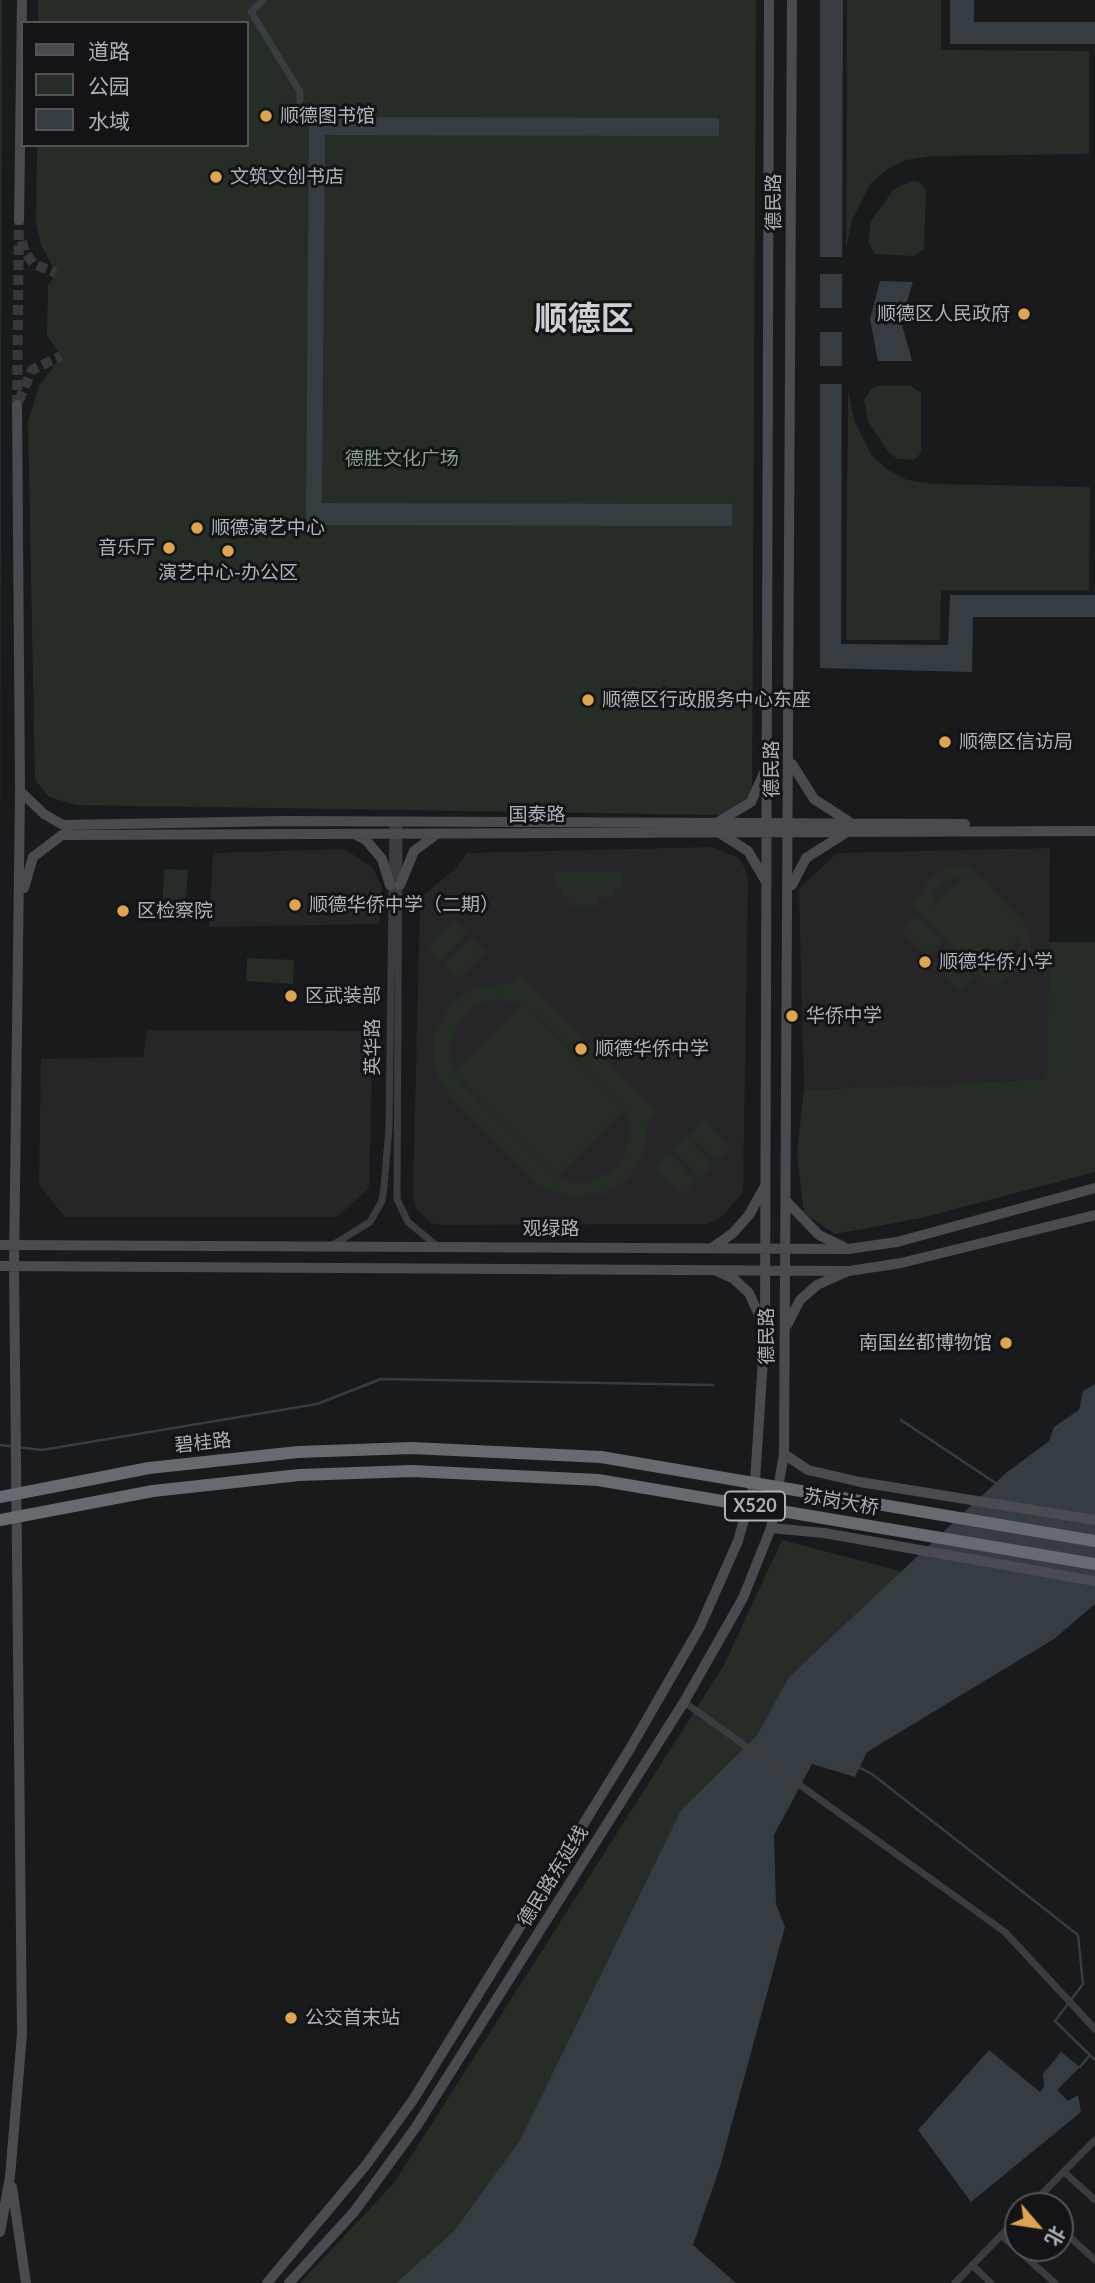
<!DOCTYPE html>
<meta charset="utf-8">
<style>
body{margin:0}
#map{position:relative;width:1095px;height:2283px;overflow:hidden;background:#191a1b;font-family:Lato,"Noto Sans SC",sans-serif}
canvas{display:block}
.legend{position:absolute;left:21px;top:21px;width:228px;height:126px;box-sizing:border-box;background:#141416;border:2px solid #515357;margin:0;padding:9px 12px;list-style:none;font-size:21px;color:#adb2b9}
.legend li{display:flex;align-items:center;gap:14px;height:35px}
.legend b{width:35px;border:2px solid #515357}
.north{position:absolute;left:1004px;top:2192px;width:70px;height:70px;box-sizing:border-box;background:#141416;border:2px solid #515357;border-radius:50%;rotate:119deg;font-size:19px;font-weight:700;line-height:28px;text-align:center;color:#adb2b9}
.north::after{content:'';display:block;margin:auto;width:24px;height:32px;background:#dda54f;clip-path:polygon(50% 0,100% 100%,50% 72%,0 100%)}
</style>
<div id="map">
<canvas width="1095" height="2283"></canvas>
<ul class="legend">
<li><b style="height:9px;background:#494b50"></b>道路</li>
<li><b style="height:19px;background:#262d26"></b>公园</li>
<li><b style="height:19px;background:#353d43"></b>水域</li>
</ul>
<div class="north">北</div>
</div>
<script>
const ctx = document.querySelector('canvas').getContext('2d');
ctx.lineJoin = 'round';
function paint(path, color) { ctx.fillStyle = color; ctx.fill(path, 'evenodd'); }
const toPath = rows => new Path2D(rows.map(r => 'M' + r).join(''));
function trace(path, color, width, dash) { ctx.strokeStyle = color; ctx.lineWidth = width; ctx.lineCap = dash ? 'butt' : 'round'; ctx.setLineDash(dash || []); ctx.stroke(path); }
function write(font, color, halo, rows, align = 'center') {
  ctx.font = font + ' Lato,"Noto Sans SC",sans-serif'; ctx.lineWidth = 6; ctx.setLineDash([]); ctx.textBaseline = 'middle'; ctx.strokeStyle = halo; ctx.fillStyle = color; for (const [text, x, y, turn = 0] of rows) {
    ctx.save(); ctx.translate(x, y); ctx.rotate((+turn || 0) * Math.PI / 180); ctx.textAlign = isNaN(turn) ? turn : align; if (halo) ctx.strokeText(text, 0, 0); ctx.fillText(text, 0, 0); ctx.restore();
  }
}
const built = toPath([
 [713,847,737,857,745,868,748,879,743,1192,723,1216,708,1224,444,1225,431,1223,416,1209,413,1195,420,905,423,895,454,870,467,853],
 [1050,848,1048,1079,804,1090,799,889,837,853],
 [345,849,373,868,382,887,379,924,209,927,213,853],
 [147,1030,373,1031,369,1188,337,1217,65,1217,39,1185,41,1059,143,1057]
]);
const green = toPath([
 [0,0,2,0,0,934],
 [38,0,756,0,752,795,721,815,76,805,49,797,35,780,28,421,39,386,61,356,47,335,48,286,56,273,41,245,36,223,37,145,247,145,247,23,38,23],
 [847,0,941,0,941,50,1089,51,1089,154,933,156,906,160,886,170,870,184,852,220,846,250],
 [911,181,919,182,926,190,924,249,914,256,875,254,868,242,871,221,894,189],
 [879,386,911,386,921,393,921,453,914,460,898,459,889,453,868,421,864,400,872,388],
 [848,390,854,420,872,456,888,470,907,480,934,484,1090,487,1089,590,941,590,940,640,846,640],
 [950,866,967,867,980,876,1022,920,1030,933,1031,950,1024,965,992,988,911,904,922,893,929,878],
 [952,877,963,878,933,906,933,896,938,885],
 [1019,937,1020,948,1015,958,1006,965,990,966],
 [164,869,188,870,185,918,162,917],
 [553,871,622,872,622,888,614,888,613,898,599,897,598,907,569,907,569,897,561,897,561,888,553,887],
 [916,916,942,942,927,957,901,930],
 [454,920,468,934,440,962,427,948],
 [472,937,486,952,458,979,444,965],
 [1049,942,1095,942,1095,1172,921,1218,835,1234,804,1213,797,1153,804,1090,1047,1079],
 [948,950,974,977,959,991,934,964],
 [247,958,294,960,293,984,246,981],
 [520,973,657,1112,647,1122,646,1145,637,1166,623,1183,603,1194,570,1198,539,1186,452,1098,439,1080,433,1059,434,1036,449,1006,476,987,510,983],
 [499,999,523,1005,454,1073,449,1048,457,1024,475,1006],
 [527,1007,537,1014,623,1105],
 [456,1076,457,1076,553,1175,464,1087],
 [625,1108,630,1124,629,1141,623,1157,612,1170,589,1181,572,1182,557,1177],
 [704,1120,730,1147,716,1161,690,1134],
 [687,1136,713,1164,699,1178,673,1151],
 [669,1153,696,1181,682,1194,655,1167],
 [782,1540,904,1572,789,1677,757,1735,681,1810,520,2140,454,2231,396,2283,300,2283,394,2183,724,1665]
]);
const water = toPath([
 [820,0,843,0,841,644,948,645,950,595,1095,595,1095,617,973,617,972,672,820,668],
 [950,0,974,0,974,22,1095,22,1095,44,950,44],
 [309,117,719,118,719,136,325,135,322,503,732,504,732,526,306,525],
 [880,281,913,282,901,321,912,361,878,361,870,319],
 [1095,1384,1095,1604,1054,1639,867,1752,855,1777,812,1764,774,1835,776,1904,785,1927,720,2167,693,2245,736,2283,396,2283,454,2231,520,2140,681,1810,757,1735,789,1677,1006,1473,1049,1441,1054,1427,1079,1410,1083,1391],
 [989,2050,1040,2092,1044,2086,1043,2074,1061,2052,1080,2067,1057,2090,1068,2101,1078,2095,1081,2112,971,2202,918,2130]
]);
const pier = toPath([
 [816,257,845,257,845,274,816,274],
 [816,308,845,308,845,332,816,332],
 [816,366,845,366,845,384,816,384]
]);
const stream = toPath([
 [901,1420,997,1484],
 [0,1445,42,1450,317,1404,381,1379,713,1385],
 [858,1767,872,1774,1078,1935,1083,1984,1055,2021,1095,2060],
 [1080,2067,1090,2055]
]);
const secondaryTunnel = toPath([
 [22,241,24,251,34,264,56,273],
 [19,401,32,370,61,356],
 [17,405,19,220]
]);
const street = toPath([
 [263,0,251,12,300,92,300,102],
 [399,821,397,1199,408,1222,437,1246],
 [331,1246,370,1222,382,1201,384,1187,389,1128,393,821],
 [684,1702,1005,1932,1095,2029],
 [1064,2172,1095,2200],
 [1030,2206,1095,2140],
 [1060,2228,1095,2260],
 [1001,2235,1055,2283],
 [972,2265,991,2283],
 [955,2283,1018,2218]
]);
const secondary = toPath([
 [19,220,22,0],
 [792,764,814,799,848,821],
 [20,791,44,814,63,825,284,821,965,824],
 [718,822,751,802,765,771],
 [718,832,748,851,765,880],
 [354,834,366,840,382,859,390,885],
 [400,885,414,851,437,834],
 [792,885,806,858,847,832],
 [24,888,33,857,62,835,1095,831],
 [786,1201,819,1235,844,1247],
 [0,1245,848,1249,897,1242,1095,1188],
 [713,1247,733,1233,749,1215,764,1188],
 [0,1266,849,1271,901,1263,1095,1215],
 [717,1271,734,1279,749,1293,764,1326],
 [787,1325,800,1300,817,1285,846,1272],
 [784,1454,808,1470,860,1482,1095,1520],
 [771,1528,824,1533,1095,1581],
 [12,2187,26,2283],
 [0,2232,10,2177,22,2034,14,1267,20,791,17,405],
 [267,2283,366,2165,413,2100,631,1747,700,1627,738,1541,755,1481,765,1329,769,0],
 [289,2283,354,2212,416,2127,684,1702,743,1598,771,1528,784,1454,792,0]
]);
const highwayBridge = toPath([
 [0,1497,149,1468,298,1452,412,1448,601,1457,1095,1541],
 [0,1520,153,1491,299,1475,412,1471,598,1480,1095,1564]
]);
const markers = [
 [266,116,7,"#dda54f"],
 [216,177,7,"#dda54f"],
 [1024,314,7,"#dda54f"],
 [197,528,7,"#dda54f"],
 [169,548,7,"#dda54f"],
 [228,551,7,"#dda54f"],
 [588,700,7,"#dda54f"],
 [945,742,7,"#dda54f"],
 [295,905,7,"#dda54f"],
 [123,911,7,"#dda54f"],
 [925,962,7,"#dda54f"],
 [291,996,7,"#dda54f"],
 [792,1016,7,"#dda54f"],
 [581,1049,7,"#dda54f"],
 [1006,1343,7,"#dda54f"],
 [291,2018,7,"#dda54f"]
];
const shields = [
 [755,1506,60]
];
const shieldNames = [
 ["X520",755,1506]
];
const poiNames = [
 ["顺德图书馆",280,116],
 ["文筑文创书店",230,177],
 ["顺德区人民政府",1010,314,"right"],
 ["顺德演艺中心",211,528],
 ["音乐厅",155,548,"right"],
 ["演艺中心-办公区",228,573,"center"],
 ["顺德区行政服务中心东座",602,700],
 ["顺德区信访局",959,742],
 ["顺德华侨中学（二期）",309,905],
 ["区检察院",137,911],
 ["顺德华侨小学",939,962],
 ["区武装部",305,996],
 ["华侨中学",806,1016],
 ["顺德华侨中学",595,1049],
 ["南国丝都博物馆",992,1343,"right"],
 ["公交首末站",305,2018]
];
const streetNames = [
 ["德民路",774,202,-90],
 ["德民路",772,769,-90],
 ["国泰路",537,815],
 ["英华路",373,1047,-90],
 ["观绿路",551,1229],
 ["德民路",767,1336,-90],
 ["碧桂路",203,1443,-6],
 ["苏岗大桥",841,1502,10],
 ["德民路东延线",553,1876,-58]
];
const parkNames = [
 ["德胜文化广场",402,459]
];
const townNames = [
 ["顺德区",584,319]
];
paint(built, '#262628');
paint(green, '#262d26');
paint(water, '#353d43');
paint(pier, '#191a1b');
trace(stream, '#353d43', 2.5);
trace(secondaryTunnel, '#37383b', 10, [10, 5]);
trace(street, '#3b3c40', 7);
trace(secondary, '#494b50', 10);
trace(highwayBridge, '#676a70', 12);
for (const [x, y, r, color] of markers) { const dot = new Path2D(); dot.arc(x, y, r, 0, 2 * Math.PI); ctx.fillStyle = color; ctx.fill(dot); trace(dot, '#141416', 2.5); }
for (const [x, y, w] of shields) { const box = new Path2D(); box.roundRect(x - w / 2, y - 14.5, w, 29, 5); ctx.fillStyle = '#141416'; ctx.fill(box); trace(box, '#adb2b9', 2); }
write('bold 18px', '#adb2b9', null, shieldNames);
write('19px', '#adb2b9', '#141416', poiNames, 'left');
write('19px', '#adb2b9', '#141416', streetNames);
write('19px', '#87a287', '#141416', parkNames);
write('bold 33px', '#ced0d6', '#141416', townNames);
</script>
